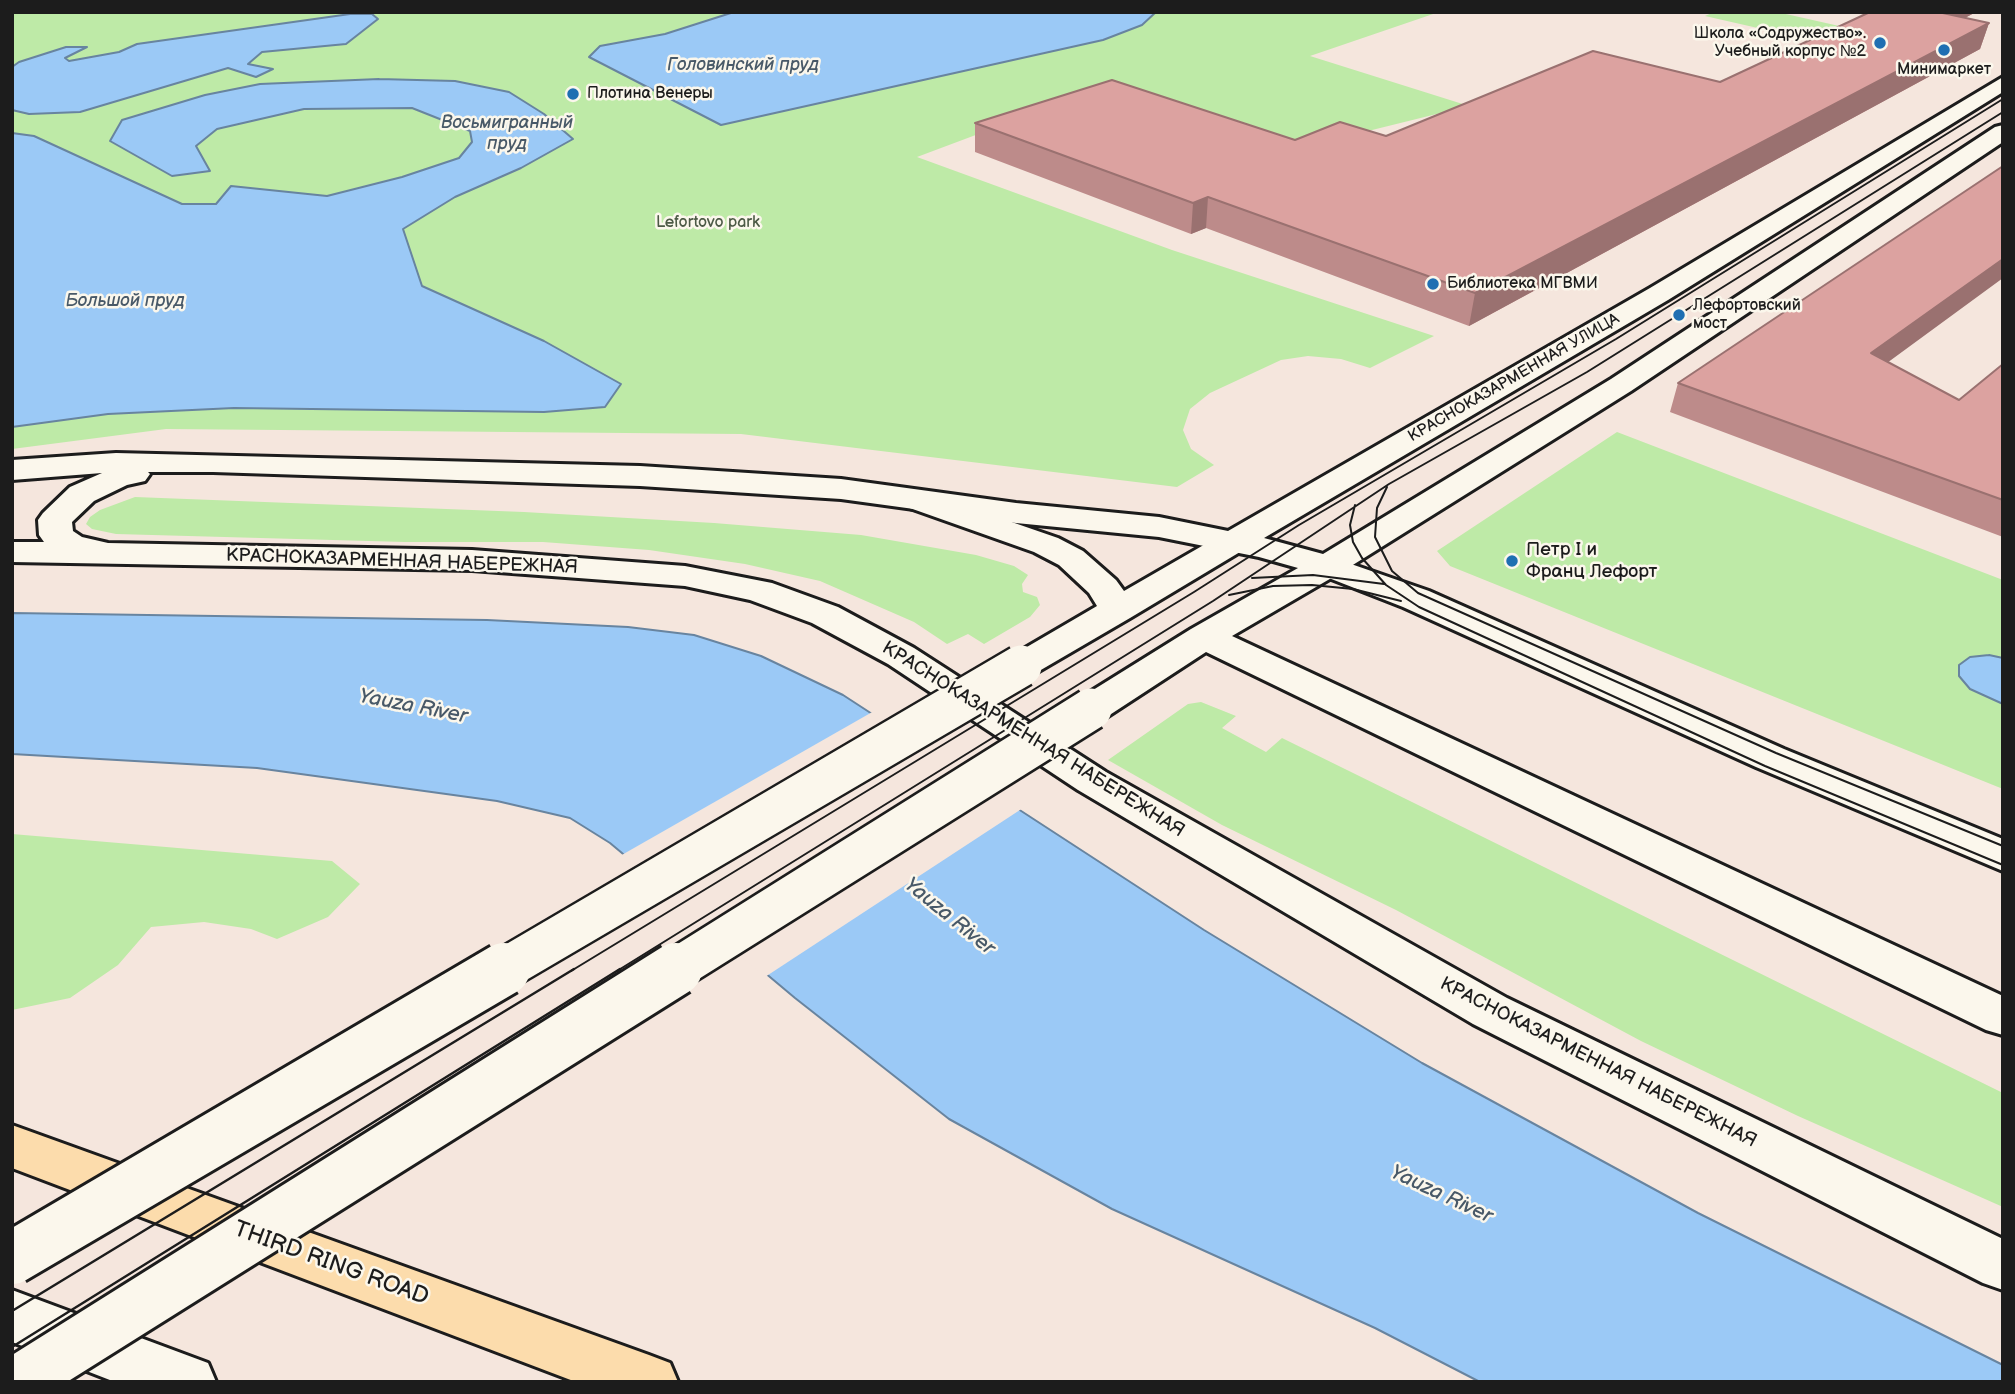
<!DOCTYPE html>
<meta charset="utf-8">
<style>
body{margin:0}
#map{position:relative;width:2015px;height:1394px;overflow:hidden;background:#f5e6dd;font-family:"Balsamiq Sans",sans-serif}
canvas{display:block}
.frame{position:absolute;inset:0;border:14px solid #1c1c1c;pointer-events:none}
</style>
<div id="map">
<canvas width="2015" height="1394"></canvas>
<div class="frame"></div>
</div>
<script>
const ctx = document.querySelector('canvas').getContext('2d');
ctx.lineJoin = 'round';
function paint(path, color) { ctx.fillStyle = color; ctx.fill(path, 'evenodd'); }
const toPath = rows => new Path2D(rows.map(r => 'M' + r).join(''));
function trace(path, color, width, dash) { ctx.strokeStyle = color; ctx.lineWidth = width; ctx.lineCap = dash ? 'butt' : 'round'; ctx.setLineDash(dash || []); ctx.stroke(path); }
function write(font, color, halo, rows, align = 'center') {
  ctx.font = font + ' "Balsamiq Sans",sans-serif'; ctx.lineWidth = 5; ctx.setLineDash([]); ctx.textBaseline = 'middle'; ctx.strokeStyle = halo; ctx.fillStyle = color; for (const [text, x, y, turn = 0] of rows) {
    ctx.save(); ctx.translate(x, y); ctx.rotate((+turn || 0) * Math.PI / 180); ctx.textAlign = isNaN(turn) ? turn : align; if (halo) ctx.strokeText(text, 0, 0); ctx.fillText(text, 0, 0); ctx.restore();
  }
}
const green = toPath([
 [12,12,1439,12,1310,56,1469,106,1259,158,1093,91,917,157,1172,250,1434,336,1370,368,1341,359,1308,356,1281,360,1210,393,1190,409,1183,430,1191,449,1214,465,1177,487,741,434,166,429,12,449],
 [1714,12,1777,12,1857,30,1828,44,1705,16],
 [1617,432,2003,580,2003,789,1450,566,1437,551],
 [135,497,524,512,714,523,861,535,976,555,1014,566,1028,575,1022,584,1023,592,1037,597,1040,605,1030,617,984,644,968,634,947,644,914,622,820,581,745,564,649,550,543,542,405,542,116,534,92,529,86,524,90,517,100,510],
 [1201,702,1236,716,1222,728,1266,752,1282,738,2003,1093,2003,1207,1798,1116,1641,1041,1396,910,1222,825,1108,760,1188,704],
 [12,834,332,861,360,884,328,917,277,939,251,929,204,922,151,927,118,965,70,998,12,1010]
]);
const water = toPath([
 [734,12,1156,12,1142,25,1103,40,721,125,589,57,600,46,665,34,734,12],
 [350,14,372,14,378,19,346,44,262,52,248,64,273,69,256,77,228,68,80,112,29,114,12,110,12,67,19,62,66,47,87,47,65,58,69,61,119,52,137,44,350,14],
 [379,79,455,81,509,92,544,114,573,139,521,168,455,197,403,229,422,286,544,341,621,384,605,407,544,412,234,408,108,414,12,427,12,133,34,136,182,204,216,204,231,186,327,196,402,177,459,158,472,142,470,131,412,108,304,109,217,129,196,146,210,171,172,176,110,141,122,120,205,95,260,84,379,79],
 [12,613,487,620,628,627,694,635,761,656,843,695,1204,930,1422,1063,1698,1213,2003,1365,2003,1382,1480,1382,1375,1328,1112,1209,949,1119,795,998,610,843,570,818,497,801,257,768,12,754,12,613],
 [1989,655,2003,658,2003,704,1970,689,1959,676,1959,665,1970,657,1989,655]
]);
const pier = toPath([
 [874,711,1023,808,765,977,620,856]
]);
const tertiary = toPath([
 [919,490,1058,538,1083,551,1116,580,1124,591,1221,535,1233,532,1245,535,1250,542,1245,549,1130,618,1034,674,1021,677,1008,674,1002,666,1008,658,1097,606,1089,593,1059,565,1034,552,907,507,903,500,907,493,919,490],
 [1328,556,1429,591,1784,749,2003,839,2003,871,1756,767,1403,607,1316,573,1311,566,1316,559,1328,556]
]);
const secondary = toPath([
 [2003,77,2003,92,1668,300,1264,538,1323,554,1611,379,1995,127,2003,125,2003,142,1631,391,1340,573,1232,636,2003,996,2003,1035,1986,1030,1206,652,1105,718,1091,721,1077,718,1072,709,1077,700,1191,629,1298,568,1259,557,1159,537,1016,523,841,499,640,486,213,472,148,472,150,474,145,481,127,485,94,501,72,522,73,531,82,537,108,543,472,550,685,566,772,583,838,607,914,648,1106,772,1507,998,2003,1239,2003,1290,1983,1283,1473,1024,1078,790,888,664,812,623,750,600,685,586,472,570,12,562,12,542,44,542,39,535,38,520,43,513,70,487,102,473,12,480,12,460,116,453,640,466,841,479,1016,503,1159,517,1228,531,1650,288,2003,77],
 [12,1290,208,1363,216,1382,115,1382,12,1342,12,1290]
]);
const primary = toPath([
 [12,1125,649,1355,670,1363,678,1382,576,1382,12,1168,12,1125]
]);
const tramFar1 = toPath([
 [1387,487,1377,508,1375,537,1392,571,1418,593,1776,753,2003,846],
 [1355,505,1350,525,1353,542,1362,558,1386,585,1419,607,1765,766,2003,865],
 [1252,578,1313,575,1384,584],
 [1229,595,1273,586,1312,585,1353,589,1401,601],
 [571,971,1194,592,1299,525,1616,339,2003,99],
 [617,971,1213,601,1389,484,1587,372,2003,112]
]);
const tram = toPath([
 [12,1311,574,969],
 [12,1347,620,969]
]);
const tertiaryBridgeFar1 = toPath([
 [501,971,1021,666]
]);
const tertiaryBridge = toPath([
 [12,1258,504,969]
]);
const secondaryBridgeFar1 = toPath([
 [673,971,1091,709]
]);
const secondaryBridge = toPath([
 [18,1382,676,969]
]);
const wall = toPath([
 [1852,12,1976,12,1965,18,1989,23,1980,49,1469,326,1206,228,1191,234,975,152,975,123,1295,140,1386,136,1720,82,1865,15],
 [1888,362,1959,400,2003,364,2003,537,1670,412,1678,383]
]);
const shadedWall = toPath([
 [1946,12,1976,12,1940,31],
 [1989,23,1980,49,1469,326,1475,293],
 [1208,197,1206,228,1191,234,1193,203],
 [2003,259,2003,278,1861,382,1871,353]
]);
const building = toPath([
 [1870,12,1938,12,1989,23,1475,293,1208,197,1193,203,975,123,1112,80,1295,140,1340,122,1386,136,1593,51,1720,82,1870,12],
 [2003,166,2003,259,1871,353,1959,400,2003,364,2003,500,1678,383,2003,166]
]);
const markers = [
 [1880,43,7,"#1f6fb2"],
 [1944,50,7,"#1f6fb2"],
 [573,94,7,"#1f6fb2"],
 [1433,284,7,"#1f6fb2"],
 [1679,315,7,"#1f6fb2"],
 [1512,561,7,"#1f6fb2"]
];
const farPoinames = [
 ["Школа «Содружество».",1866,34,"right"],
 ["Учебный корпус №2",1866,52,"right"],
 ["Минимаркет",1944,70,"center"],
 ["Плотина Венеры",587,94],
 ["Библиотека МГВМИ",1447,284],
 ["Лефортовский",1693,306],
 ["мост",1693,324]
];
const farParknames = [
 ["Lefortovo park",708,223]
];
const farStreetnames = [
 ["КРАСНОКАЗАРМЕННАЯ УЛИЦА",1514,378,-30]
];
const farWaternames = [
 ["Головинский пруд",743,65],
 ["Восьмигранный",507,123],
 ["пруд",507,144],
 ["Большой пруд",125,301]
];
const poiNames = [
 ["Петр I и",1526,550],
 ["Франц Лефорт",1526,572]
];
const streetNames = [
 ["КРАСНОКАЗАРМЕННАЯ НАБЕРЕЖНАЯ",402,562,2],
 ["КРАСНОКАЗАРМЕННАЯ НАБЕРЕЖНАЯ",1033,740,32],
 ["КРАСНОКАЗАРМЕННАЯ НАБЕРЕЖНАЯ",1598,1063,27]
];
const waterNames = [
 ["Yauza River",413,707,11],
 ["Yauza River",949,917,39],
 ["Yauza River",1441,1195,25]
];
const nearStreetnames = [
 ["THIRD RING ROAD",331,1264,20]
];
paint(green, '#beeaa7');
paint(water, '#9bc9f6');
trace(water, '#68849f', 2);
paint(pier, '#f5e6dd');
trace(tertiary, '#1c1c1c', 6);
trace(secondary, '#1c1c1c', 6);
trace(primary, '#1c1c1c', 6);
paint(tertiary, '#fbf7ec');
paint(secondary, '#fbf7ec');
paint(primary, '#fcdcac');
trace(tramFar1, '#1c1c1c', 2);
trace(tram, '#1c1c1c', 2.5);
trace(tertiaryBridgeFar1, '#1c1c1c', 46, []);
trace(tertiaryBridge, '#1c1c1c', 58, []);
trace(secondaryBridgeFar1, '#1c1c1c', 46, []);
trace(secondaryBridge, '#1c1c1c', 58, []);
trace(tertiaryBridgeFar1, '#fbf7ec', 41);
trace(tertiaryBridge, '#fbf7ec', 52);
trace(secondaryBridgeFar1, '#fbf7ec', 41);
trace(secondaryBridge, '#fbf7ec', 52);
paint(wall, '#bd8b8a');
paint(shadedWall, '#9a7170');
paint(building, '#dca2a0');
trace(building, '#9a7170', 2);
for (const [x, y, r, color] of markers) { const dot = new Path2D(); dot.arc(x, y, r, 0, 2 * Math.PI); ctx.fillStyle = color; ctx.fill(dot); trace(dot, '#fbf7ec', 2.5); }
write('16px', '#1c1c1c', '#fbf7ec', farPoinames, 'left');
write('16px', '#4d5a46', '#fbf7ec', farParknames);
write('16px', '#1c1c1c', '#fbf7ec', farStreetnames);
write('italic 18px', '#485968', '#fbf7ec', farWaternames);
write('19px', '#1c1c1c', '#fbf7ec', poiNames, 'left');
write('19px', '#1c1c1c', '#fbf7ec', streetNames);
write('italic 21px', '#485968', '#fbf7ec', waterNames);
write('23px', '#1c1c1c', '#fbf7ec', nearStreetnames);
</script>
